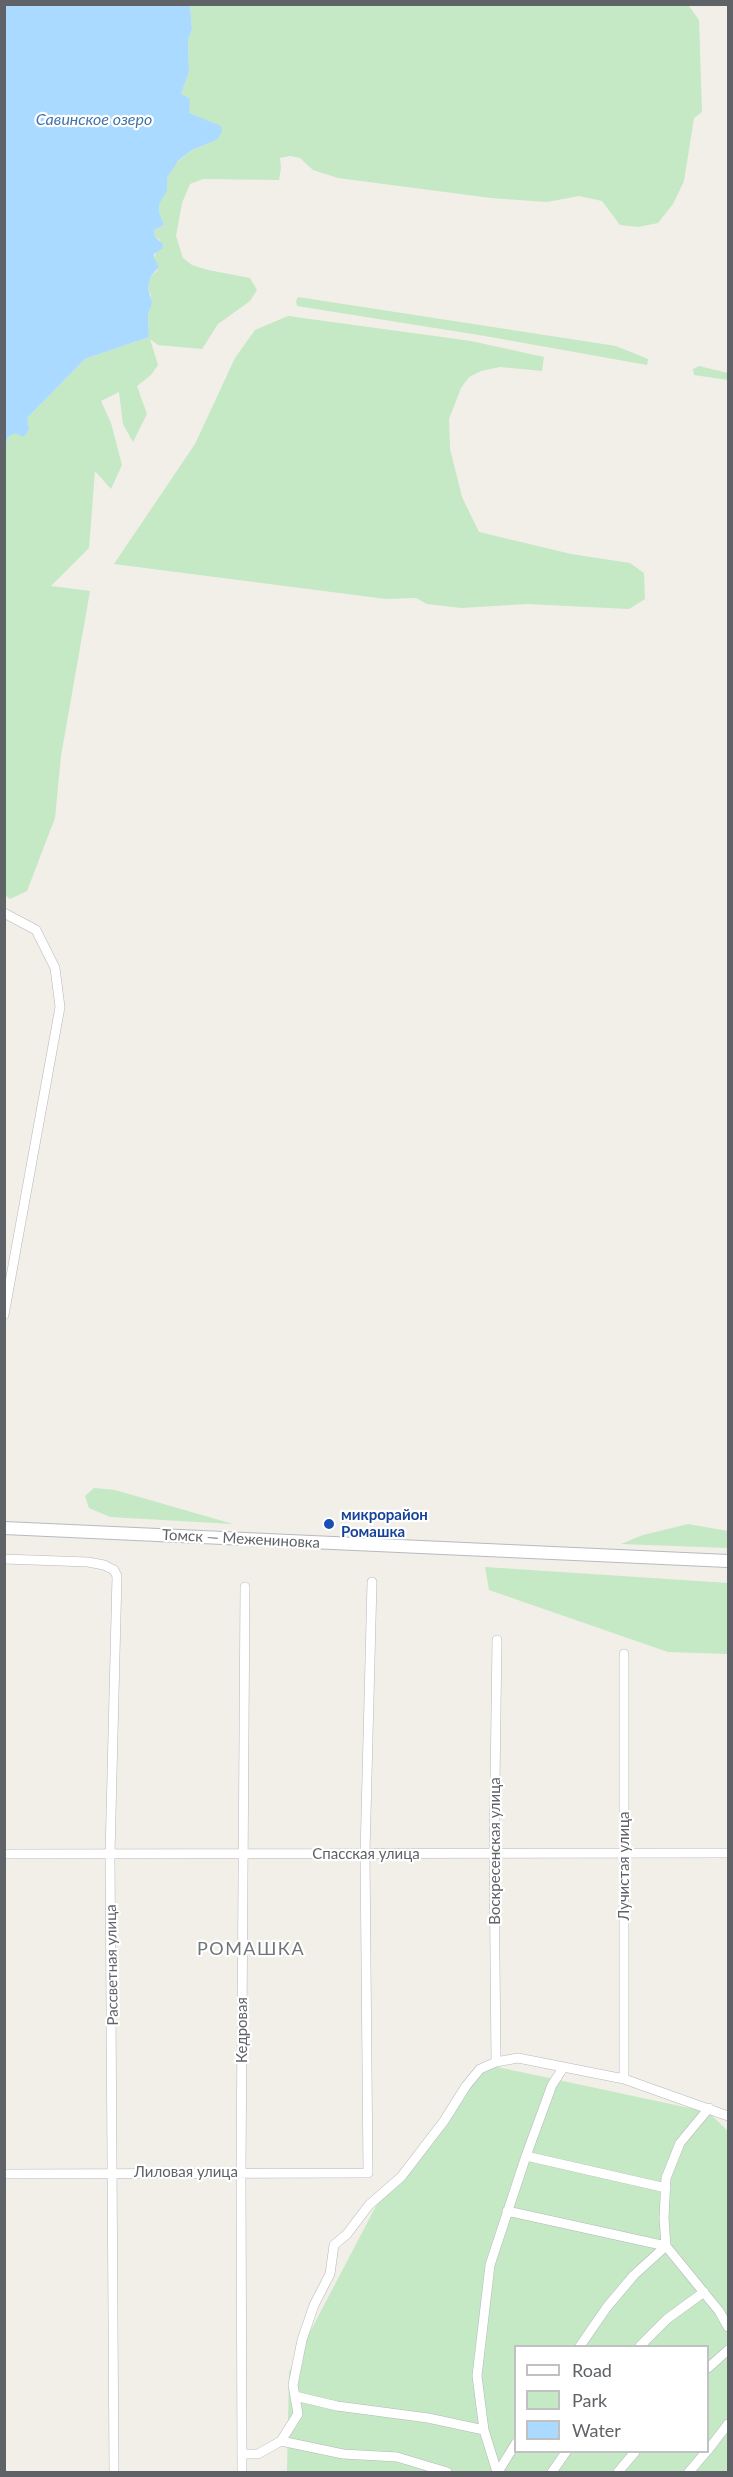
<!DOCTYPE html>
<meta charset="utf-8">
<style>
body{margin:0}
#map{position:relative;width:733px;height:2477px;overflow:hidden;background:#f1efe8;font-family:Lato,sans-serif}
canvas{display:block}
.frame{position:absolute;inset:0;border:6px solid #5f6368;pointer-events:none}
.legend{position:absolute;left:514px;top:2345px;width:195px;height:108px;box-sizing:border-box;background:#fff;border:2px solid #bfc1c3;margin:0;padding:8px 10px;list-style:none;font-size:18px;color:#5f6368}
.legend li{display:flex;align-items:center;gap:12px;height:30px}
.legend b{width:30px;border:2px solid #bfc1c3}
</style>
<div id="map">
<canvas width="733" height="2477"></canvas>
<div class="frame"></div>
<ul class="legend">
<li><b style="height:8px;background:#fff"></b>Road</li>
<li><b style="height:16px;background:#c5e8c5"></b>Park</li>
<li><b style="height:16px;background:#aadaff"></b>Water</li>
</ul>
</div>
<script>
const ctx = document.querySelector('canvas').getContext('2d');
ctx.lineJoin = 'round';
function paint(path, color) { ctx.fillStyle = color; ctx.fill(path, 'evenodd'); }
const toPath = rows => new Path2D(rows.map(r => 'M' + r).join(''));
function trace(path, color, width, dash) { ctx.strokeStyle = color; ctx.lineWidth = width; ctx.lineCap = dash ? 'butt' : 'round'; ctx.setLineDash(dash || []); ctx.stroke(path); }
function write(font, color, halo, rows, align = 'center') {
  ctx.font = font + ' Lato,sans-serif'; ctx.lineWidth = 4.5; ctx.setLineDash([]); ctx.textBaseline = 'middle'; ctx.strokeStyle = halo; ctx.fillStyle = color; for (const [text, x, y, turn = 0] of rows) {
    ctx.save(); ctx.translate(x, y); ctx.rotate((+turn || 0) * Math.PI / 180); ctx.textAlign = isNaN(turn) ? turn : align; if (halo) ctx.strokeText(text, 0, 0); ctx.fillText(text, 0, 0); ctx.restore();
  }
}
const green = toPath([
 [680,4,689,6,699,20,702,112,694,118,684,181,673,204,658,223,638,227,620,225,602,201,579,196,547,202,491,198,338,178,313,170,300,158,290,156,280,158,281,168,279,180,203,179,190,184,182,203,176,236,183,258,192,265,208,270,250,278,257,290,250,301,218,324,202,349,158,345,150,339,158,365,151,375,137,386,147,414,133,442,123,424,119,392,101,401,111,423,122,465,111,489,95,471,89,548,51,586,90,591,61,756,55,818,27,891,10,899,5,895,5,447,8,437,15,432,24,437,27,418,85,359,149,337,148,314,151,295,148,289,151,276,158,270,154,258,160,240,155,237,154,230,164,225,159,212,159,205,164,195,167,178,174,165,192,150,217,140,220,126,188,113,181,94,189,72,188,40,192,29,190,5],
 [298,297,616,346,648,359,647,365,485,336,297,306,296,301],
 [288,316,471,341,544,357,542,371,500,367,481,371,469,377,461,388,449,419,450,449,462,497,479,532,571,554,630,563,644,573,645,599,629,609,527,604,461,608,427,604,416,598,386,599,114,564,195,444,235,358,255,330],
 [699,366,728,373,728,380,694,375,693,369],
 [94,1488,115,1490,233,1524,110,1517,89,1508,85,1496],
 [688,1524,728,1531,728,1548,621,1544,643,1535],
 [485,1567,728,1583,728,1654,668,1652,489,1590],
 [488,2065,708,2112,728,2131,728,2472,287,2472,289,2372,376,2206],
 [516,2346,708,2346,708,2452,516,2452]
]);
const water = toPath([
 [5,4,190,5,192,29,188,40,189,72,181,94,190,99,189,113,221,126,222,131,217,140,192,150,178,161,167,178,167,190,159,205,159,212,164,225,154,230,155,237,162,243,163,248,154,254,154,258,159,267,151,276,148,288,152,303,148,314,149,337,85,359,27,418,29,429,24,437,15,433,8,437,5,447]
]);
const street = toPath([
 [4,913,36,930,55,968,60,1007,4,1315],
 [4,1559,88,1562,104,1565,114,1570,117,1576,110,1854,114,2472],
 [4,1854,728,1853],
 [496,2062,494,1854,497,1640],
 [624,2079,624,1654],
 [709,2108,680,2143,666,2178,664,2218,666,2246,719,2311,728,2327],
 [526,2156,666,2188],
 [4,2174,368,2173,365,1854,372,1582],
 [507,2211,666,2246],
 [580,2346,607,2307,634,2275,666,2246],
 [640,2346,667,2319,704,2292],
 [708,2368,728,2350],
 [295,2396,337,2406,428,2418,484,2430],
 [281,2441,343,2454,397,2457,447,2472],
 [708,2450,728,2424],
 [242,2454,258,2454,281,2441,298,2414,293,2385,302,2340,314,2305,330,2274,334,2245,347,2234,369,2205,401,2177,444,2121,466,2086,480,2069,496,2062,518,2058,624,2079,728,2116],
 [242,2472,241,2173,245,1587],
 [497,2472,484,2430,477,2376,490,2265,526,2156,552,2085,563,2068],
 [498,2472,516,2443],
 [552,2472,566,2452],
 [618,2472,635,2452],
 [689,2472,706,2452]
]);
const secondary = toPath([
 [4,1528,728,1561]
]);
const markers = [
 [329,1524,6,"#1a4fb4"]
];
const transitNames = [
 ["микрорайон",341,1515],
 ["Ромашка",341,1532]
];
const streetNames = [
 ["Томск — Межениновка",241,1539,3],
 ["Воскресенская улица",495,1851,-90],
 ["Спасская улица",366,1854],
 ["Лучистая улица",624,1866,-90],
 ["Рассветная улица",112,1965,-91],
 ["Кедровая",242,2030,-90],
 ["Лиловая улица",186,2172]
];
const waterNames = [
 ["Савинское озеро",94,120]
];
const quarterNames = [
 ["РОМАШКА",251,1949]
];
paint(green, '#c5e8c5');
paint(water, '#aadaff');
trace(street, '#b5b8bc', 10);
trace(secondary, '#b6babf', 14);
trace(street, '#fff', 9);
trace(secondary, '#fff', 12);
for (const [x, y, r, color] of markers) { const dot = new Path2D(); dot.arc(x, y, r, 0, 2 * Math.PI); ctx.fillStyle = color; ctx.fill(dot); trace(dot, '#fff', 2); }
write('bold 15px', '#164399', '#fff', transitNames, 'left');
write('15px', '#5f6368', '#fff', streetNames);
write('italic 16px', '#4174aa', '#fff', waterNames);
ctx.letterSpacing = '1.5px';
write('18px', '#70757a', '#fff', quarterNames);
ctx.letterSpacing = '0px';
</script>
